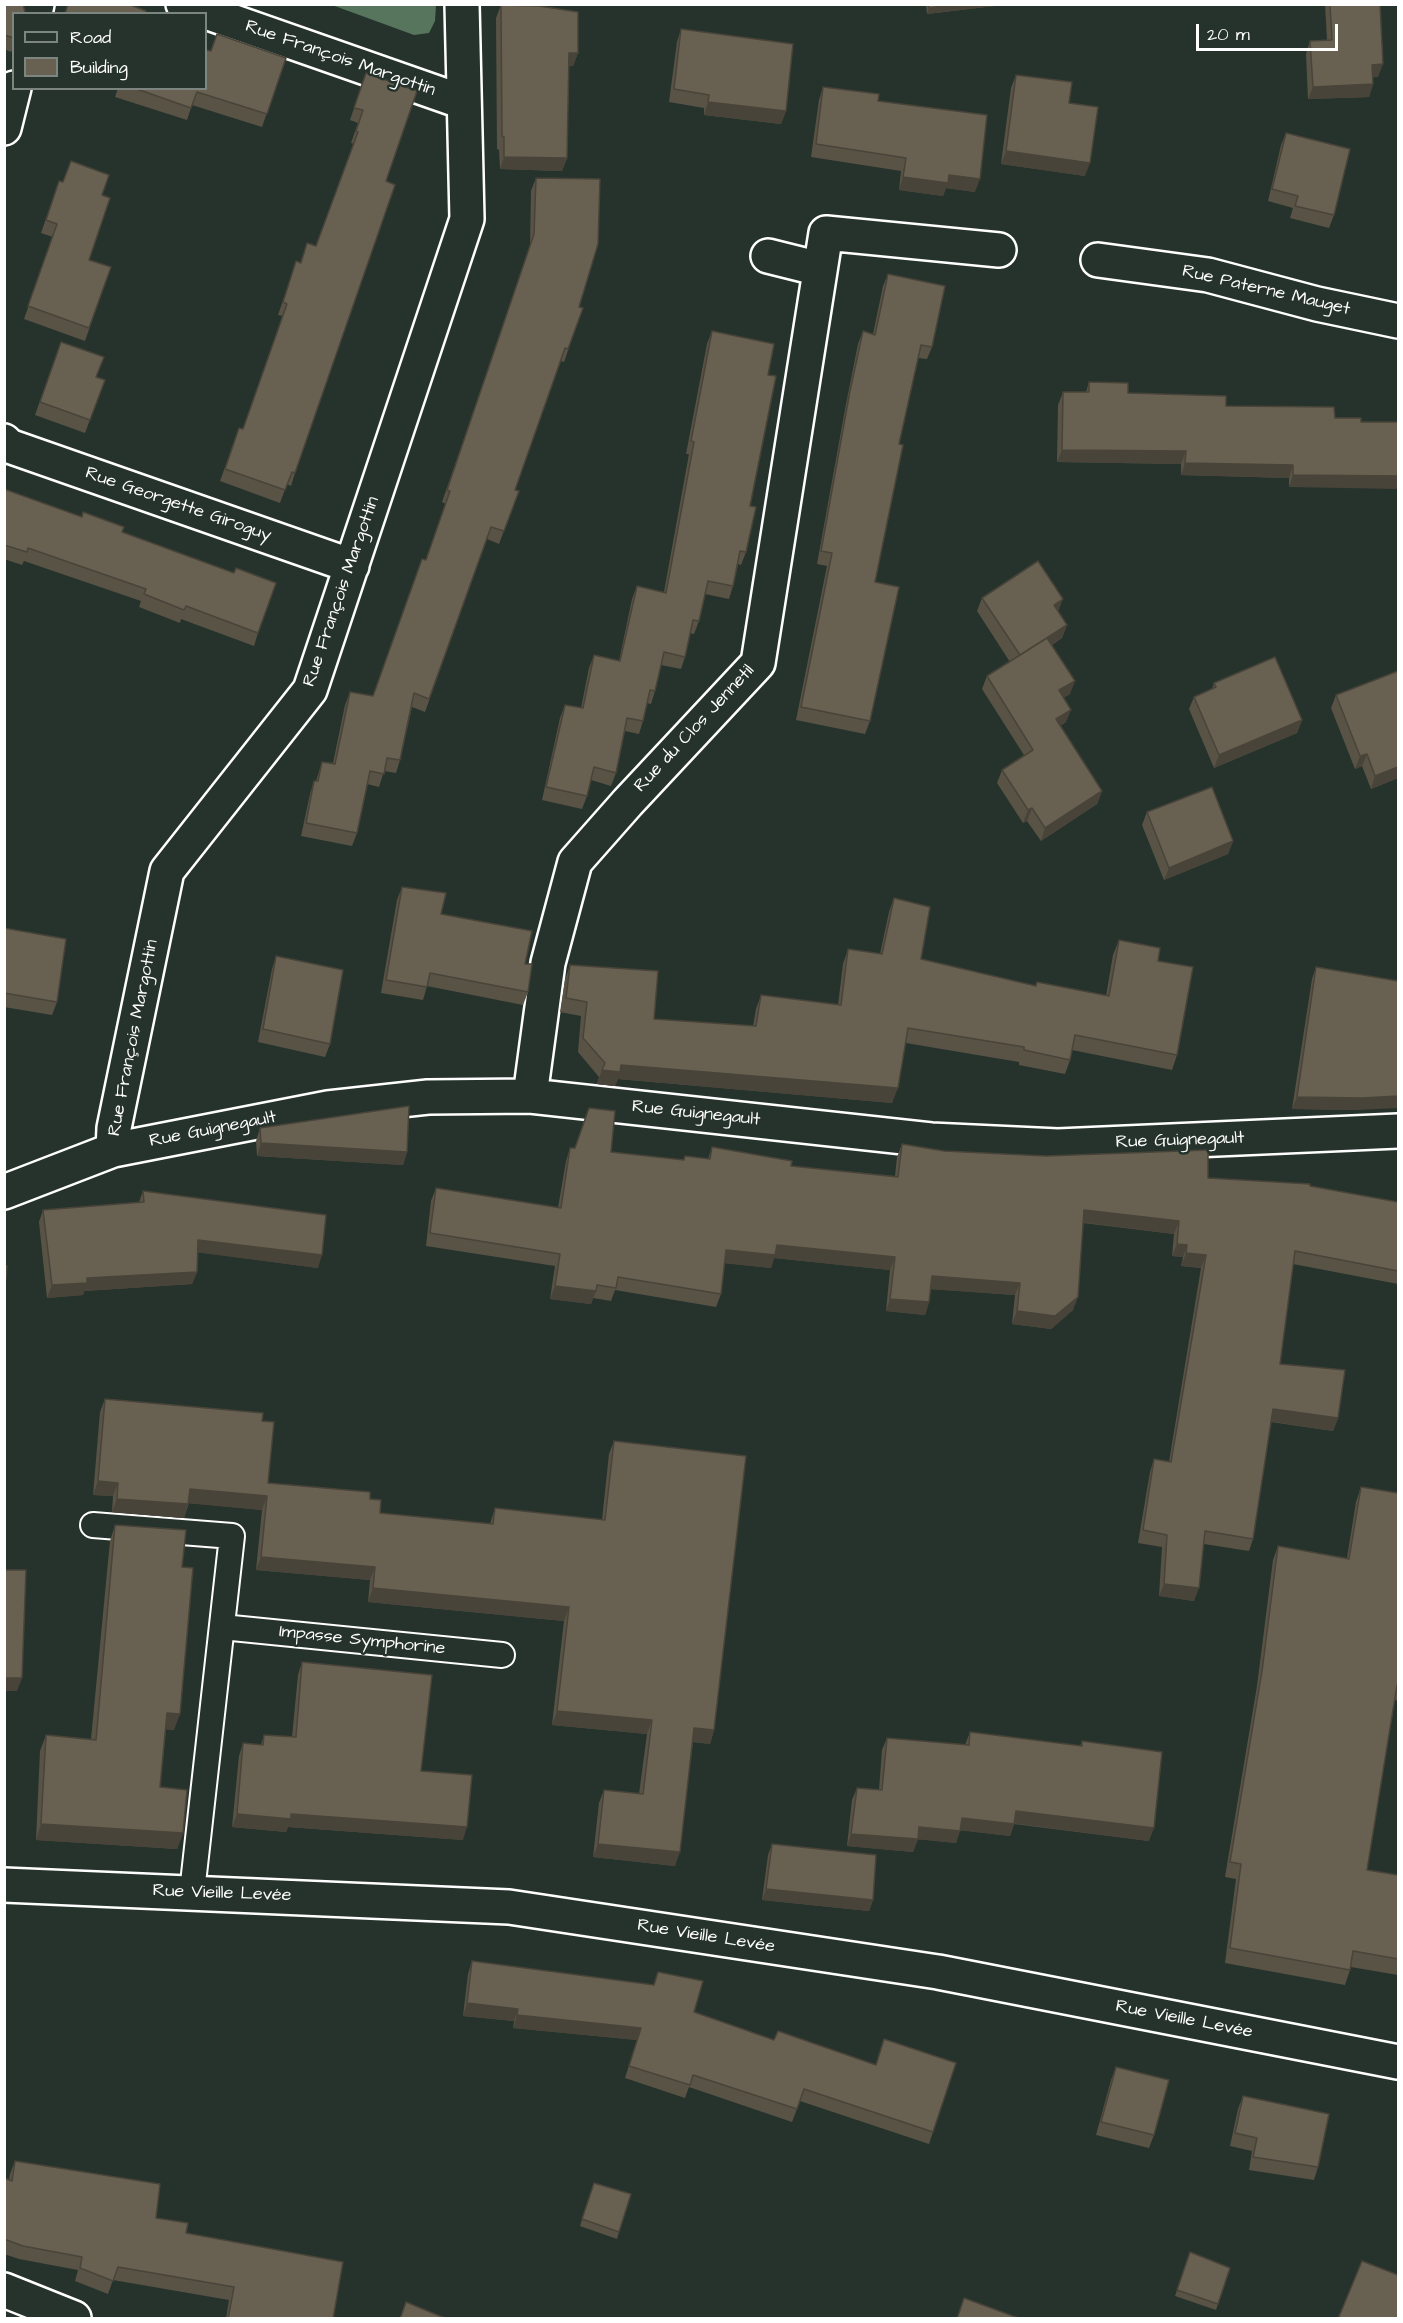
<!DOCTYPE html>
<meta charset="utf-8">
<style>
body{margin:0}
#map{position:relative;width:1403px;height:2323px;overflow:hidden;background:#26332d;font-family:"Architects Daughter",sans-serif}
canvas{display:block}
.frame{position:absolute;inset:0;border:6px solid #fff;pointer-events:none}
.legend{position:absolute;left:12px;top:12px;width:195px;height:78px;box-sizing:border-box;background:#26332d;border:2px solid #7d8581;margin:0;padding:8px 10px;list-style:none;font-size:18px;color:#fff}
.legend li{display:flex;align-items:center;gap:12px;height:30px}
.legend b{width:30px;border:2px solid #7d8581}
.scale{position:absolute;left:1196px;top:24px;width:142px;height:27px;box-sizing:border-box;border:3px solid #fff;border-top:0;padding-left:8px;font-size:18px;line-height:21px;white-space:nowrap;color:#fff;-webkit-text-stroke:4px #26332d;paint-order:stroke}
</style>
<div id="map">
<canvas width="1403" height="2323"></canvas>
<div class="frame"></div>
<ul class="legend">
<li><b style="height:8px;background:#26332d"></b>Road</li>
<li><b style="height:16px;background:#686151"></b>Building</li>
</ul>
<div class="scale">20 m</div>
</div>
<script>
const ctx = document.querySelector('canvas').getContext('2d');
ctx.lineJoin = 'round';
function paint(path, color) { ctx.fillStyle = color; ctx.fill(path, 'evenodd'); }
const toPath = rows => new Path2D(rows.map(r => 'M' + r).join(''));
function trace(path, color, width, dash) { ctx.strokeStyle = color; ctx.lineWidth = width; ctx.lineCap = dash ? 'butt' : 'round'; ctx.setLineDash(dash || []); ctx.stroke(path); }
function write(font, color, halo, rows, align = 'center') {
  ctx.font = font + ' "Architects Daughter",sans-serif'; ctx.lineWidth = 5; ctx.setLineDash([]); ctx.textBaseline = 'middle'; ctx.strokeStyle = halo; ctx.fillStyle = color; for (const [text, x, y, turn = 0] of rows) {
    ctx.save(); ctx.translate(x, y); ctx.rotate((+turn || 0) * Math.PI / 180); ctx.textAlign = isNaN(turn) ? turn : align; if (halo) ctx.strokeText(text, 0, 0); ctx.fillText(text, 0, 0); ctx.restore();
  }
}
const green = toPath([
 [332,5,436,5,435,21,429,33,414,35]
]);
const lane = toPath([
 [93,1525,232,1536,192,1892],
 [222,1627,502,1655]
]);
const street = toPath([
 [183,4,463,102],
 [35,14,37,4],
 [4,128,14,88],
 [768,256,820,269],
 [1098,260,1208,275,1317,304,1398,321],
 [4,441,9,446,352,566],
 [530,1096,548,963,575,862,628,802,758,663,826,233,999,250],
 [113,1150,114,1128,167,871,310,690,467,219,462,4],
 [4,1192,113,1150,328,1108,428,1097,530,1096,931,1140,1058,1146,1398,1131],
 [4,1885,509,1907,938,1972,1398,2062],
 [4,2290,74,2318]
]);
const wall = toPath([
 [4,4,14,14,14,46,11,52,4,49],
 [528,4,543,4,531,6,578,53,573,66,569,66,567,158,562,171,500,169,499,150,497,149,496,18,501,5,528,6],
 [926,4,1011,4,927,14],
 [1325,4,1380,4,1378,77,1373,77,1373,84,1369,97,1308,99,1306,54,1310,41,1327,40],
 [681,29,786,111,781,124,704,115,704,108,669,102,677,42],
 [210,51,286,58,262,127,192,105,187,120,115,97,118,88,206,88],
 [366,73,386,181,295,473,291,486,287,484,280,503,220,481,239,428,243,429,283,316,278,315,292,274,300,263,307,243,316,246,354,144,351,143,358,123,350,120],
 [1016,75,1085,176,1001,164,1011,88],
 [823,87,878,101,975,192,946,188,943,196,899,190,901,171,811,157,819,100],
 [1286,133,1334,215,1329,228,1290,218,1293,208,1268,201,1281,145],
 [536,178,579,307,583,308,564,362,561,361,515,490,519,491,499,544,487,539,425,712,412,707,400,760,396,773,384,771,379,787,367,784,357,833,352,846,301,836,310,794,314,781,316,781,322,762,333,763,345,705,350,692,373,696,426,560,446,504,442,502,530,247,531,191],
 [59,181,102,195,89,260,111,267,85,341,24,319,53,237,41,233],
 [888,274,932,347,927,359,918,358,899,444,875,582,870,721,865,734,796,720,827,566,817,564,846,404,858,344,863,331,873,334,883,286],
 [712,331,768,375,750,506,746,552,741,565,738,564,733,586,729,599,705,594,699,621,694,634,690,633,685,657,681,669,661,665,655,691,651,704,647,703,643,721,639,734,625,731,616,773,611,786,591,780,587,796,582,809,542,800,560,718,565,705,581,708,589,668,594,655,619,661,632,599,637,586,664,592,689,454,686,454,707,344],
 [61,342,96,377,105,380,85,433,35,415],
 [1089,382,1128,393,1226,406,1334,407,1289,487,1289,478,1181,475,1181,464,1057,462,1058,405,1063,392,1086,392],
 [4,489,122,532,258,633,254,646,181,619,180,623,139,607,141,601,24,561,22,565,4,559],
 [982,598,1058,612,1067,625,1062,638,1052,645,1070,694,1063,698,1066,722,1060,726,1102,791,1097,804,1041,841,1027,821,1023,823,997,783,1002,770,1024,755,982,689,987,676,1010,662,977,611],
 [1214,683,1302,720,1297,733,1214,768,1189,709,1194,697,1212,689],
 [1336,695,1398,778,1371,789,1362,766,1355,769,1331,708],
 [1147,812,1233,841,1228,854,1164,880,1142,825],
 [402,887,441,914,525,964,528,992,523,1005,427,986,423,1000,381,993,397,900],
 [894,898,921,959,1035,986,1037,982,1106,996,1113,955,1119,940,1158,961,1177,1055,1172,1070,1072,1050,1070,1060,1065,1074,1019,1065,1019,1062,906,1043,892,1103,618,1079,615,1086,597,1084,599,1077,578,1052,581,1016,560,1012,565,980,570,965,654,1019,753,1026,756,1009,761,995,838,1005,843,964,848,949,880,954,889,912],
 [4,928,57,1002,52,1015,4,1007],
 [276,956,330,1044,325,1057,258,1042,272,969],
 [1316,967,1357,1110,1292,1109,1312,979],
 [260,1128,407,1152,403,1165,257,1156,256,1141],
 [902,1144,944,1151,1208,1178,1310,1186,1398,1202,1398,1284,1293,1264,1280,1364,1338,1418,1333,1431,1271,1422,1253,1539,1249,1551,1204,1544,1194,1601,1159,1596,1162,1547,1138,1543,1150,1472,1154,1459,1169,1462,1201,1268,1181,1266,1183,1257,1172,1256,1174,1234,1083,1223,1073,1310,1051,1329,1012,1324,1015,1295,931,1289,929,1302,925,1315,886,1311,890,1270,774,1258,771,1268,725,1263,721,1294,716,1307,615,1290,611,1301,593,1298,591,1304,550,1299,555,1266,426,1246,431,1201,436,1188,558,1208,566,1161,570,1148,611,1152,683,1160,685,1156,708,1159,712,1147,791,1166,895,1176,897,1157],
 [143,1191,318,1268,198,1252,197,1272,192,1284,84,1291,83,1295,47,1298,39,1222,43,1210,139,1202],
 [105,1399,262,1421,268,1483,370,1499,380,1513,490,1524,495,1508,602,1520,609,1454,614,1441,714,1730,710,1744,693,1742,675,1866,593,1857,599,1803,604,1790,639,1794,647,1734,552,1725,564,1621,368,1602,370,1580,256,1570,262,1510,189,1503,184,1518,112,1512,113,1496,93,1495,100,1412],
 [1361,1487,1398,1493,1398,1701,1395,1700,1367,1870,1398,1875,1398,1975,1351,1967,1345,1985,1225,1963,1236,1879,1225,1877,1257,1686,1273,1560,1278,1546,1347,1558,1356,1502],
 [115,1525,182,1567,174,1730,166,1729,160,1787,183,1833,177,1849,36,1840,40,1751,46,1735,91,1739,110,1541],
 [302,1662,421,1771,463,1840,288,1827,286,1832,232,1827,239,1756,243,1743,261,1745,264,1735,292,1737,298,1675],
 [970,1732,1080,1746,1082,1741,1149,1841,1014,1824,1010,1836,960,1830,956,1843,918,1839,913,1852,847,1846,852,1800,857,1788,879,1790,882,1750,887,1738,965,1745],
 [772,1844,873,1900,869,1911,762,1900,768,1855],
 [472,1961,654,1985,658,1972,694,2012,774,2040,875,2065,956,2063,929,2144,800,2101,792,2122,689,2087,685,2098,625,2078,637,2040,513,2028,514,2021,463,2016,468,1974],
 [1116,2067,1154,2135,1149,2148,1096,2135,1111,2080],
 [1243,2096,1318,2167,1314,2180,1249,2170,1252,2151,1230,2146,1238,2109],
 [15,2161,156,2218,186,2233,333,2319,226,2319,229,2300,113,2280,108,2294,75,2281,78,2270,19,2259,4,2254,4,2178,9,2180,10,2174],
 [594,2183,619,2232,617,2239,580,2226],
 [1190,2252,1230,2268,1216,2310,1175,2296]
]);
const shadedWall = toPath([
 [956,4,1011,4,927,14,929,8],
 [569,53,578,53,573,66,565,66],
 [1383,64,1378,77,1368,78,1372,65],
 [1373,84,1369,97,1308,99,1313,87],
 [708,102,786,111,781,124,704,115],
 [1006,151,1090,163,1085,176,1001,164],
 [504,157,567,158,562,171,500,169],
 [949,175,980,179,975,192,946,188,943,196,899,190,903,177],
 [1062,450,1186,451,1181,464,1057,462],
 [1185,463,1293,465,1289,478,1181,475],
 [1293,475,1398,476,1398,489,1289,487],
 [1063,599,1058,612,1054,605],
 [1067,625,1062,638,1015,668,1020,655],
 [1075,681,1070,694,1054,703,1059,690],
 [1071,710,1066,722,1051,732,1056,719],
 [1302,720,1297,733,1214,768,1219,755],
 [1367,754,1362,766,1355,769,1360,756],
 [1398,767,1398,778,1371,789,1375,776],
 [1102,791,1097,804,1041,841,1045,828],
 [1032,808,1027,821,1023,823,1028,810],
 [1233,841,1228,854,1164,880,1169,868],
 [621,1065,898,1088,892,1103,618,1079,615,1086,597,1084,602,1070],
 [1398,1096,1398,1108,1357,1110,1292,1109,1297,1097],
 [261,1143,407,1152,403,1165,257,1156],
 [1084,1210,1179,1221,1174,1234,1079,1222],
 [198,1240,322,1255,318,1268,194,1252],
 [1177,1244,1187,1245,1183,1257,1172,1256],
 [777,1245,895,1257,890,1270,774,1258,771,1268,722,1263,726,1250],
 [1186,1253,1206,1255,1201,1268,1181,1266],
 [197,1272,192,1284,84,1291,83,1295,47,1298,52,1285,87,1278],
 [932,1276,1020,1283,1015,1295,927,1289],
 [555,1286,596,1291,591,1304,550,1299],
 [1078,1297,1073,1310,1051,1329,1012,1324,1017,1311],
 [890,1299,929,1302,925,1315,886,1311],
 [1273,1409,1338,1418,1333,1431,1268,1421],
 [98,1481,118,1483,113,1496,93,1495],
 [190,1489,267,1496,262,1510,185,1503],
 [117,1499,188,1504,184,1518,112,1512],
 [261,1557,375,1567,370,1580,256,1570],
 [1164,1584,1199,1588,1194,1601,1159,1596],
 [373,1588,569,1607,564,1621,368,1602],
 [4,1678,22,1678,17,1691,4,1691],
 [557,1711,652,1720,647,1734,552,1725],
 [167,1713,180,1714,174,1730,162,1729],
 [694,1728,714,1730,710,1744,689,1741],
 [1016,1811,1154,1828,1149,1841,1011,1823],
 [237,1814,291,1814,467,1827,463,1840,288,1827,286,1832,232,1827],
 [962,1818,1014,1824,1010,1836,957,1830],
 [41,1824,183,1833,177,1849,36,1840],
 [919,1827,960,1831,956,1843,915,1839],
 [851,1834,918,1839,913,1852,847,1846],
 [598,1844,680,1852,675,1866,593,1857],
 [766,1889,873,1900,869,1911,762,1900],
 [467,2003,518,2009,514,2021,463,2016],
 [517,2015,641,2028,637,2040,513,2028]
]);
const building = toPath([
 [4,4,23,4,25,12,25,14,14,14,14,38,4,35,4,4],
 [68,4,128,4,146,11,145,14,65,14,68,4],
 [929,4,956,4,929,8,929,4],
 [1330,4,1380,4,1383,64,1372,65,1373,84,1313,87,1310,41,1332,40,1330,4],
 [501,5,539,6,578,12,578,53,569,53,567,158,504,157,504,137,502,136,501,5],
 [681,29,793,44,786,111,708,102,709,95,674,89,681,29],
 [217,34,286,58,267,114,197,92,191,108,134,88,206,88,206,50,211,51,217,34],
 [366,73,417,91,386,181,395,185,295,473,292,472,285,490,225,469,239,428,243,429,287,304,283,302,296,261,301,263,307,243,316,246,358,132,356,131,363,110,354,108,366,73],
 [1016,75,1072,82,1069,103,1098,107,1090,163,1006,151,1016,75],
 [823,87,879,94,878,101,987,115,980,179,949,175,948,183,903,177,906,158,816,144,823,87],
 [1286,133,1350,149,1334,215,1295,206,1298,196,1272,189,1286,133],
 [71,161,109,175,102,195,110,198,89,260,111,267,89,328,28,306,57,224,46,220,59,181,63,182,71,161],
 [536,178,600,179,598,244,579,307,583,308,568,349,565,348,515,490,519,491,504,531,491,527,429,699,414,693,400,760,387,758,384,774,370,771,357,833,306,823,314,781,318,781,322,762,335,764,350,692,373,696,422,559,426,560,450,491,447,490,534,234,536,178],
 [888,274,945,286,932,347,921,345,899,444,903,445,875,582,899,587,870,721,801,707,832,553,821,551,850,391,863,331,875,335,888,274],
 [712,331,774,344,768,375,776,376,750,506,756,507,746,552,740,551,733,586,708,581,699,621,693,620,685,657,664,652,655,691,650,690,643,721,627,718,616,773,594,767,587,796,546,787,565,705,583,708,594,655,620,661,637,586,666,593,694,442,691,441,712,331],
 [61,342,104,357,96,377,105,380,90,420,40,402,61,342],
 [1089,382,1128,383,1128,393,1226,396,1226,406,1334,407,1335,418,1361,418,1361,422,1398,422,1398,476,1293,475,1293,465,1185,463,1186,451,1062,450,1063,392,1089,392,1089,382],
 [4,489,82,517,83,512,124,527,122,532,234,573,236,568,276,583,258,633,186,606,184,610,144,594,146,589,28,548,27,552,4,545,4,489],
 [1038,561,1063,599,1054,605,1067,625,1020,655,982,598,1038,561],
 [1047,638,1075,681,1059,690,1071,710,1056,719,1102,791,1045,828,1032,808,1028,810,1002,770,1033,750,987,676,1047,638],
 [1275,657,1302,720,1219,755,1194,697,1216,687,1214,683,1275,657],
 [1398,671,1398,767,1375,776,1367,754,1360,756,1336,695,1398,671],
 [1212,787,1233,841,1169,868,1147,812,1212,787],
 [402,887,446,893,441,914,532,931,525,964,532,964,528,992,430,973,427,987,386,980,402,887],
 [894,898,930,907,921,959,1036,986,1037,982,1109,996,1119,940,1160,948,1158,961,1193,967,1177,1055,1075,1035,1070,1060,1024,1050,1024,1047,908,1028,898,1088,621,1065,620,1072,602,1070,605,1063,583,1038,587,1002,566,998,570,965,658,971,654,1019,756,1026,761,995,841,1005,848,949,882,954,894,898],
 [4,928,66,939,57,1002,4,993,4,928],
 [276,956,343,970,330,1044,263,1029,276,956],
 [1316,967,1398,981,1398,1096,1362,1098,1297,1097,1316,967],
 [409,1106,407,1152,261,1143,260,1128,409,1106],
 [589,1108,615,1111,611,1152,684,1160,685,1156,710,1159,712,1147,792,1161,791,1166,898,1177,902,1144,944,1151,1046,1156,1208,1150,1208,1178,1310,1184,1310,1186,1398,1202,1398,1271,1295,1251,1280,1364,1345,1370,1338,1418,1273,1409,1253,1539,1205,1531,1199,1588,1164,1584,1167,1535,1143,1530,1154,1459,1171,1462,1206,1255,1186,1253,1187,1245,1177,1244,1179,1221,1084,1210,1078,1297,1055,1316,1017,1311,1020,1283,932,1276,929,1302,890,1299,895,1257,777,1245,775,1255,726,1250,721,1294,618,1277,616,1288,597,1285,596,1291,555,1286,560,1254,430,1233,436,1188,561,1208,570,1148,575,1148,589,1108],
 [143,1191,326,1215,322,1255,198,1240,197,1272,87,1278,87,1283,52,1285,43,1210,144,1202,143,1191],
 [4,1266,7,1266,4,1295,4,1266],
 [105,1399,263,1413,262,1421,274,1422,268,1483,370,1492,370,1499,381,1500,380,1513,493,1524,495,1508,605,1520,614,1441,746,1456,714,1730,694,1728,680,1852,598,1844,604,1790,643,1794,652,1720,557,1711,569,1607,373,1588,375,1567,261,1557,267,1496,190,1489,188,1504,117,1499,118,1483,98,1481,105,1399],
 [1361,1487,1398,1493,1398,1685,1397,1685,1367,1870,1398,1875,1398,1959,1353,1951,1350,1970,1230,1948,1241,1864,1230,1862,1262,1671,1278,1546,1349,1559,1361,1487],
 [115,1525,186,1530,182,1567,193,1568,180,1714,167,1713,160,1787,187,1790,183,1833,41,1824,46,1735,96,1740,115,1525],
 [4,1570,26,1570,22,1678,4,1678,4,1570],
 [302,1662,432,1675,421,1771,472,1775,467,1827,291,1814,291,1819,237,1814,243,1743,263,1745,264,1735,296,1737,302,1662],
 [970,1732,1082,1746,1082,1741,1162,1752,1154,1828,1016,1811,1014,1824,962,1818,960,1831,919,1827,918,1839,851,1834,857,1788,882,1790,887,1738,969,1745,970,1732],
 [772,1844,876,1855,873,1900,766,1889,772,1844],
 [472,1961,654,1985,658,1972,703,1981,694,2012,774,2040,778,2031,876,2065,884,2039,956,2063,933,2132,804,2089,797,2109,693,2075,690,2085,629,2066,641,2028,517,2015,518,2009,467,2003,472,1961],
 [1116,2067,1169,2080,1154,2135,1101,2122,1116,2067],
 [1243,2096,1329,2114,1318,2167,1253,2157,1257,2138,1235,2133,1243,2096],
 [15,2161,160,2184,156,2218,188,2223,186,2233,343,2262,333,2319,228,2319,234,2287,118,2267,113,2281,80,2268,82,2257,23,2246,4,2239,4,2178,12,2181,15,2161],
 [594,2183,631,2194,619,2232,582,2219,594,2183],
 [1190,2252,1230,2268,1218,2304,1177,2290,1190,2252],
 [1362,2261,1398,2275,1398,2319,1338,2319,1362,2261],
 [964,2298,1021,2319,957,2319,964,2298],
 [406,2302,447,2319,400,2319,406,2302]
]);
const streetNames = [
 ["Rue François Margottin",340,59,19],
 ["Rue Paterne Mauget",1266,291,13],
 ["Rue Georgette Giroguy",178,505,19],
 ["Rue François Margottin",342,592,-71],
 ["Rue du Clos Jennetil",695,729,-47],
 ["Rue François Margottin",134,1038,-79],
 ["Rue Guignegault",696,1114,6],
 ["Rue Guignegault",213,1130,-11],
 ["Rue Guignegault",1180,1141,-2],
 ["Impasse Symphorine",362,1641,6],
 ["Rue Vieille Levée",222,1894,2],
 ["Rue Vieille Levée",706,1937,9],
 ["Rue Vieille Levée",1184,2020,11]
];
paint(green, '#57755d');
trace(lane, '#fff', 28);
trace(street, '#fff', 38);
trace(lane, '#26332d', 24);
trace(street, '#26332d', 33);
paint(wall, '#595346');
paint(shadedWall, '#494439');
paint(building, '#686151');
trace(building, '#494439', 1.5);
write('18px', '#fff', '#26332d', streetNames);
</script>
